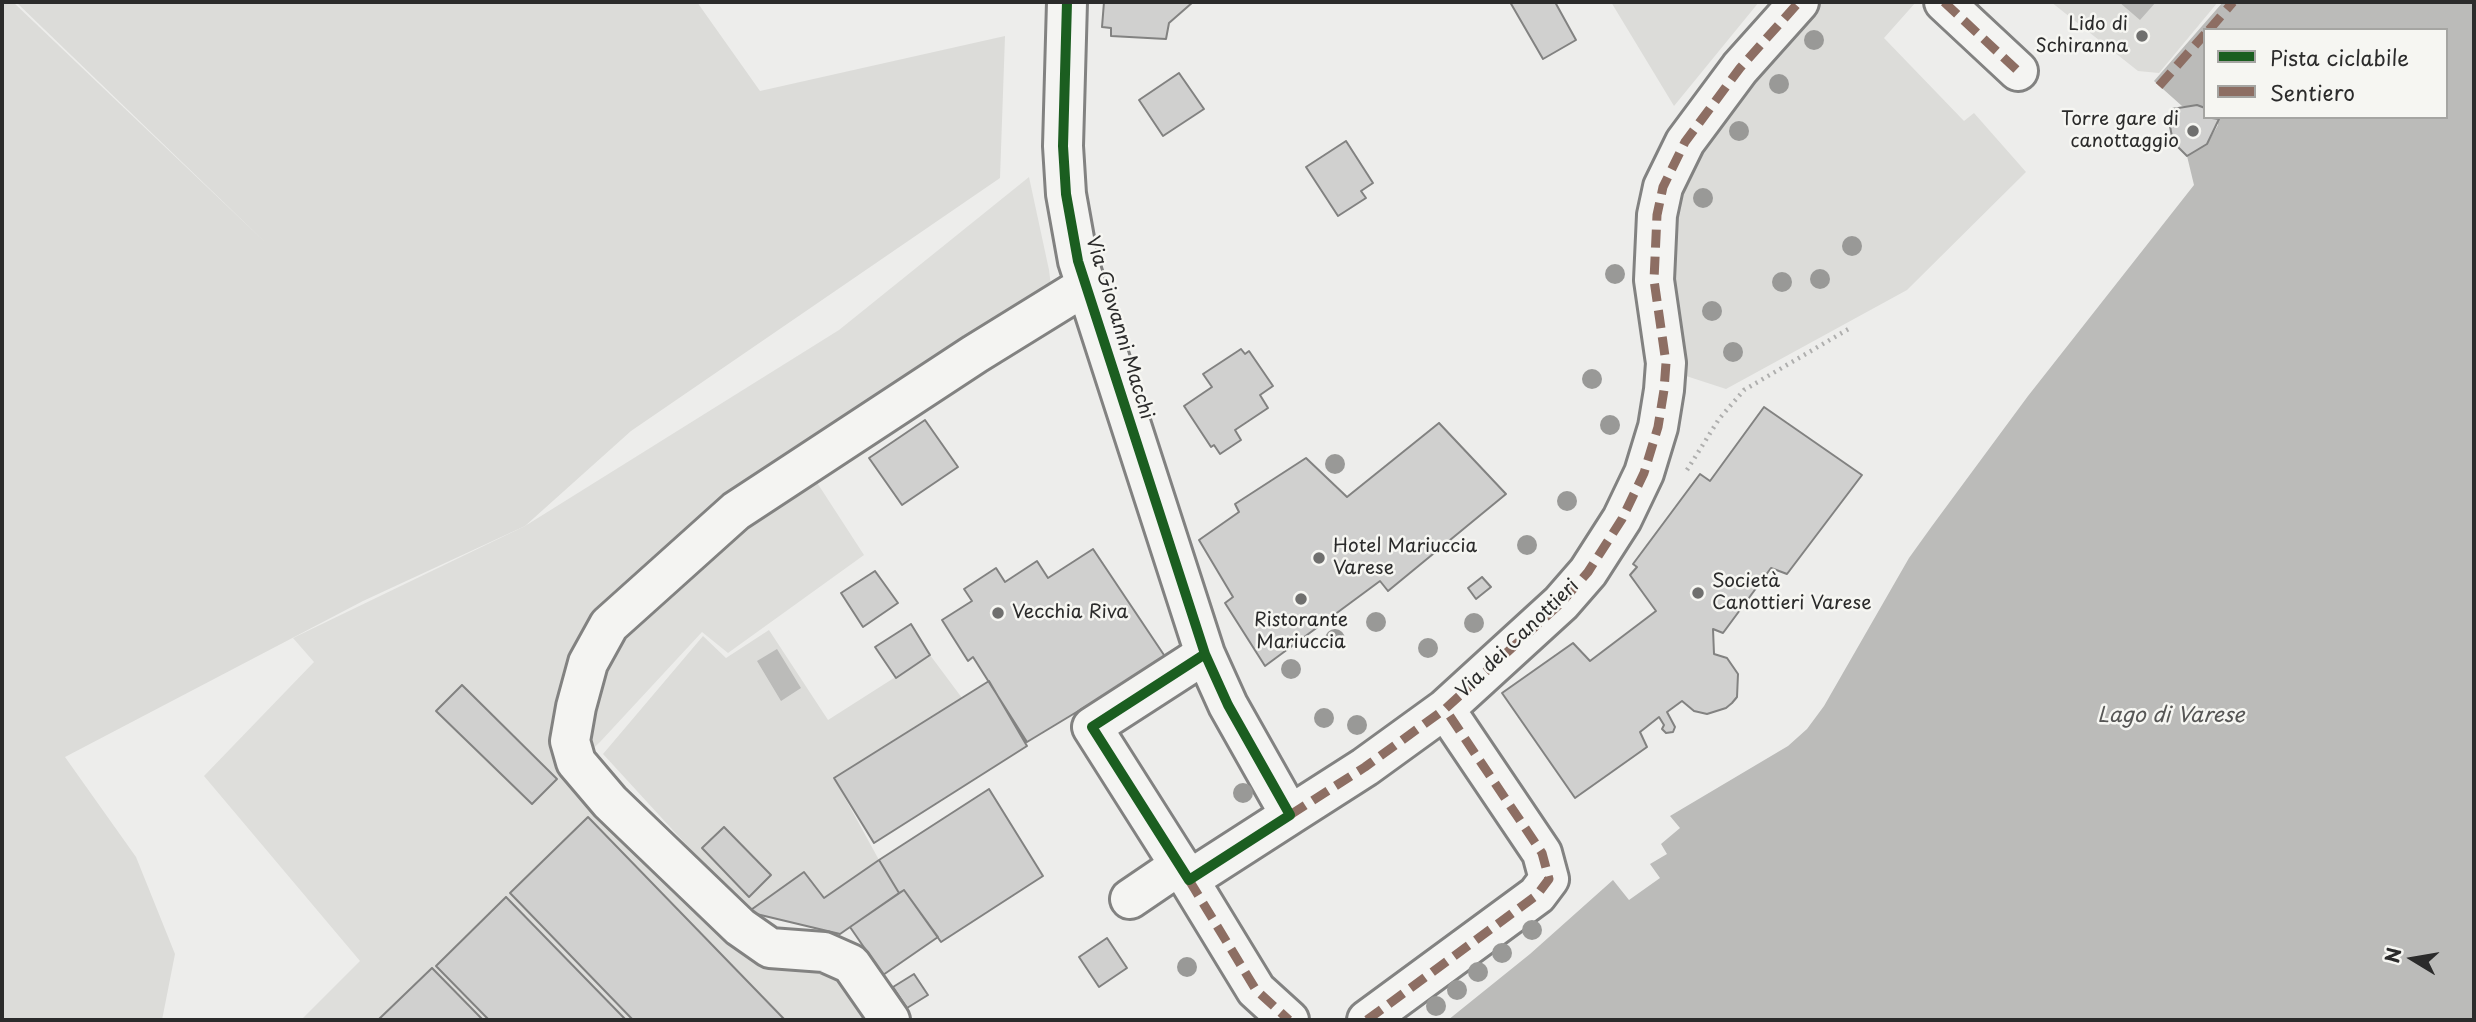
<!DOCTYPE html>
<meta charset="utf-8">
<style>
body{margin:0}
#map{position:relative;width:2476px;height:1022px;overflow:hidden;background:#ededeb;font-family:"Playpen Sans",sans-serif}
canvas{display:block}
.frame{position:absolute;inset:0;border:4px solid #2b2b2b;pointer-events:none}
.legend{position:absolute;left:2203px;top:28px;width:245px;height:91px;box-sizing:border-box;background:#f6f6f2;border:2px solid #a5a5a2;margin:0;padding:9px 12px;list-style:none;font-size:21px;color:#2b2b2b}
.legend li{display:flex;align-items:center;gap:14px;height:35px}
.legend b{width:35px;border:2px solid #a5a5a2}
.north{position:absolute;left:2378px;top:924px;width:70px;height:70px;-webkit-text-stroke:5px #f6f6f2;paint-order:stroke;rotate:281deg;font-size:19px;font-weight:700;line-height:28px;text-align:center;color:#2b2b2b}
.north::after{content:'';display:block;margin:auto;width:24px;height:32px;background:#2b2b2b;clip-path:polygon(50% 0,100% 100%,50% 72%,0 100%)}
</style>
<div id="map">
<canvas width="2476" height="1022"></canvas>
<div class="frame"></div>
<ul class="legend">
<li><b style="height:9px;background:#1b5e20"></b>Pista ciclabile</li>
<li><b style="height:9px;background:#8d6e63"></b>Sentiero</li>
</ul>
<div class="north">N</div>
</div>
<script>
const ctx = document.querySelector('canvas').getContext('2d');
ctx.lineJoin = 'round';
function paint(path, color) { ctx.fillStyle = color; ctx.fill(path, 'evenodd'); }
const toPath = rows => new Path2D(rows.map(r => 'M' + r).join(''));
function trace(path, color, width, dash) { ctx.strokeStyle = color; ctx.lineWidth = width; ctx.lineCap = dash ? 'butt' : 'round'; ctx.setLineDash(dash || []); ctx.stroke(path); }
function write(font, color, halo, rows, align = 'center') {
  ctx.font = font + ' "Playpen Sans",sans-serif'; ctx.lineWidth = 5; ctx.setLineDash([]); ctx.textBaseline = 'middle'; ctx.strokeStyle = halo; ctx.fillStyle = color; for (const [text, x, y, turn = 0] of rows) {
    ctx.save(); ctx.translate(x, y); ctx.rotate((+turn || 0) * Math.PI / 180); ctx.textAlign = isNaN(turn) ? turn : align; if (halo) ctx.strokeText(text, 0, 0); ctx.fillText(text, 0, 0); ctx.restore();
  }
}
const built = toPath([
 [1029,177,1049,270,1055,317,814,478,864,555,728,653,702,632,600,742,564,776,756,964,818,966,847,975,879,1020,301,1020,360,961,204,776,314,662,293,638,525,526,839,330]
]);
const green = toPath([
 [2,2,13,2,268,245,16,2,697,2,760,91,1005,36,1000,178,631,431,525,526,363,601,65,757,136,857,175,954,162,1020,2,1020],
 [1611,2,1759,2,1674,106],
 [1819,2,1916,2,1884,38,1964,121,1974,113,2026,172,1907,290,1726,389,1680,374,1666,264,1686,161,1759,67],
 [2051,2,2218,2,2159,73,2138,71],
 [769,630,828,720,930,655,962,698,834,778,879,860,824,898,804,873,748,912,603,754,703,636,726,658]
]);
const water = toPath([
 [2119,2,2156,2,2140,20],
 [2223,2,2474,2,2474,1020,1448,1020,1530,954,1613,880,1629,900,1660,878,1650,864,1667,854,1661,844,1680,828,1670,816,1788,746,1807,729,1824,706,1909,558,1932,526,2028,396,2194,185,2187,156,2207,144,2218,125,2218,117,2446,117,2446,30,2205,30,2205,108,2182,106,2154,81],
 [777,649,801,688,781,701,757,661]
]);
const building = toPath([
 [1104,2,1193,2,1169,23,1166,39,1111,36,1111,28,1102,27,1104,2],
 [1510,2,1555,2,1576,40,1543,59,1510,2],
 [1179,73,1204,109,1163,136,1139,100,1179,73],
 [2197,105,2205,108,2205,117,2219,119,2207,144,2187,156,2173,142,2169,121,2172,109,2197,105],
 [1346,141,1373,183,1361,191,1366,198,1338,216,1306,167,1346,141],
 [1241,349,1245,354,1249,351,1273,386,1260,395,1268,408,1235,430,1241,440,1220,454,1214,445,1211,447,1184,406,1212,387,1203,374,1241,349],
 [1764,407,1862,475,1787,574,1771,568,1723,633,1713,629,1714,654,1727,658,1738,674,1737,697,1732,703,1726,708,1707,714,1694,711,1682,701,1667,712,1675,727,1673,732,1666,733,1662,729,1664,725,1659,717,1640,732,1647,747,1575,798,1502,693,1573,643,1590,661,1656,611,1630,575,1637,567,1633,564,1700,474,1710,481,1764,407],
 [925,420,958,467,902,505,869,458,925,420],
 [1439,423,1506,494,1388,591,1380,581,1265,666,1225,603,1233,597,1199,540,1239,512,1235,504,1306,458,1347,497,1439,423],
 [1093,549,1166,658,1027,742,973,657,968,661,942,620,972,601,964,589,996,568,1005,582,1037,561,1048,578,1093,549],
 [875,571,898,603,863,627,841,593,875,571],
 [1482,577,1491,587,1476,599,1468,588,1482,577],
 [911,624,930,655,896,678,875,647,911,624],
 [989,681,1027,746,874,843,834,778,989,681],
 [462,685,557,779,532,804,436,711,462,685],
 [989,789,1043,876,941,942,904,890,899,893,879,860,989,789],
 [588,817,785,1020,633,1020,510,893,588,817],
 [724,827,771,875,749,897,702,848,724,827],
 [879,860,899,893,840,934,748,912,804,872,824,898,879,860],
 [904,890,938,937,883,975,850,927,904,890],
 [506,897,626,1020,489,1020,436,966,506,897],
 [1107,938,1127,968,1099,987,1079,957,1107,938],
 [432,968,483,1020,378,1020,432,968],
 [914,974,928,995,907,1008,893,987,914,974]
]);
const path = toPath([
 [1687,470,1719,419,1744,390,1852,327]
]);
const minor = toPath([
 [1067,2,1063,146,1066,194,1078,261,1205,654,1228,705,1290,815,1189,880,1092,727,1205,654],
 [1944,2,2018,71],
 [1290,815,1365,767,1445,709,1561,603,1588,572,1622,519,1644,473,1658,427,1664,390,1666,363,1654,280,1657,215,1663,187,1685,142,1740,68,1799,2],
 [1189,880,1256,990,1289,1020],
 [1130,899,1180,865],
 [890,1020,851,964,824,952,770,948,740,927,610,802,576,762,570,741,576,707,588,663,609,625,736,511,975,354,1085,286],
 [1367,1020,1537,895,1549,879,1542,853,1445,709]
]);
const quiet = toPath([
 [1944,2,2018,71],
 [2209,30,2233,2],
 [2159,86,2205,34],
 [1290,815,1365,767,1445,709,1561,603,1588,572,1622,519,1644,473,1658,427,1664,390,1666,363,1654,280,1657,215,1663,187,1685,142,1740,68,1799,2],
 [1189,880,1256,990,1289,1020],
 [1367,1020,1537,895,1549,879,1542,853,1445,709]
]);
const cycleway = toPath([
 [1067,2,1063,146,1066,194,1078,261,1205,654,1228,705,1290,815,1189,880,1092,727,1205,654]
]);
const trees = [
 [1814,40],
 [1779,84],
 [1739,131],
 [1703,198],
 [1852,246],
 [1615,274],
 [1820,279],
 [1782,282],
 [1712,311],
 [1733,352],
 [1592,379],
 [1610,425],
 [1335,464],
 [1567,501],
 [1527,545],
 [1376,622],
 [1474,623],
 [1335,639],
 [1428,648],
 [1291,669],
 [1324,718],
 [1357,725],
 [1243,793],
 [1532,930],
 [1502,953],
 [1187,967],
 [1478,972],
 [1457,990],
 [1436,1006]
];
const markers = [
 [2142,36,7,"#6f6f6e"],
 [2193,131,7,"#6f6f6e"],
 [1319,558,7,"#6f6f6e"],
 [1698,593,7,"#6f6f6e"],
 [1301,599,7,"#6f6f6e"],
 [998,613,7,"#6f6f6e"]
];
const poiNames = [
 ["Lido di",2128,25,"right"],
 ["Schiranna",2128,47,"right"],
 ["Torre gare di",2179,120,"right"],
 ["canottaggio",2179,142,"right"],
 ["Hotel Mariuccia",1333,547],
 ["Varese",1333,569],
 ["Società",1712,582],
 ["Canottieri Varese",1712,604],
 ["Vecchia Riva",1012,613],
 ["Ristorante",1301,621,"center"],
 ["Mariuccia",1301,643,"center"]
];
const streetNames = [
 ["Via Giovanni Macchi",1119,328,73],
 ["Via dei Canottieri",1518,639,-44]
];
const waterNames = [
 ["Lago di Varese",2171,716]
];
paint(built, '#dededb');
paint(green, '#dcdcd9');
paint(water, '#bbbbb9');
paint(building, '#d0d0cf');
trace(building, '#828281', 2);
trace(minor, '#828281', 44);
trace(path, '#afafae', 4.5, [2, 5]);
trace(minor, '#f4f4f2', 38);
trace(quiet, '#8d6e63', 9, [18, 9]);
trace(cycleway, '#1b5e20', 10);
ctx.fillStyle = '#999997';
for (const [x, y] of trees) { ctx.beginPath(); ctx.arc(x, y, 10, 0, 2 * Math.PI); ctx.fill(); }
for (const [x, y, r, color] of markers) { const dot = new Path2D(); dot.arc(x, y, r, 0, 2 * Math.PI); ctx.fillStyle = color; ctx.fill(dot); trace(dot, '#f6f6f2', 2.5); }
write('19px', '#2b2b2b', '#f6f6f2', poiNames, 'left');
write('19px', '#2b2b2b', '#f6f6f2', streetNames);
write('italic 21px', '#565655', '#f6f6f2', waterNames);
</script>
